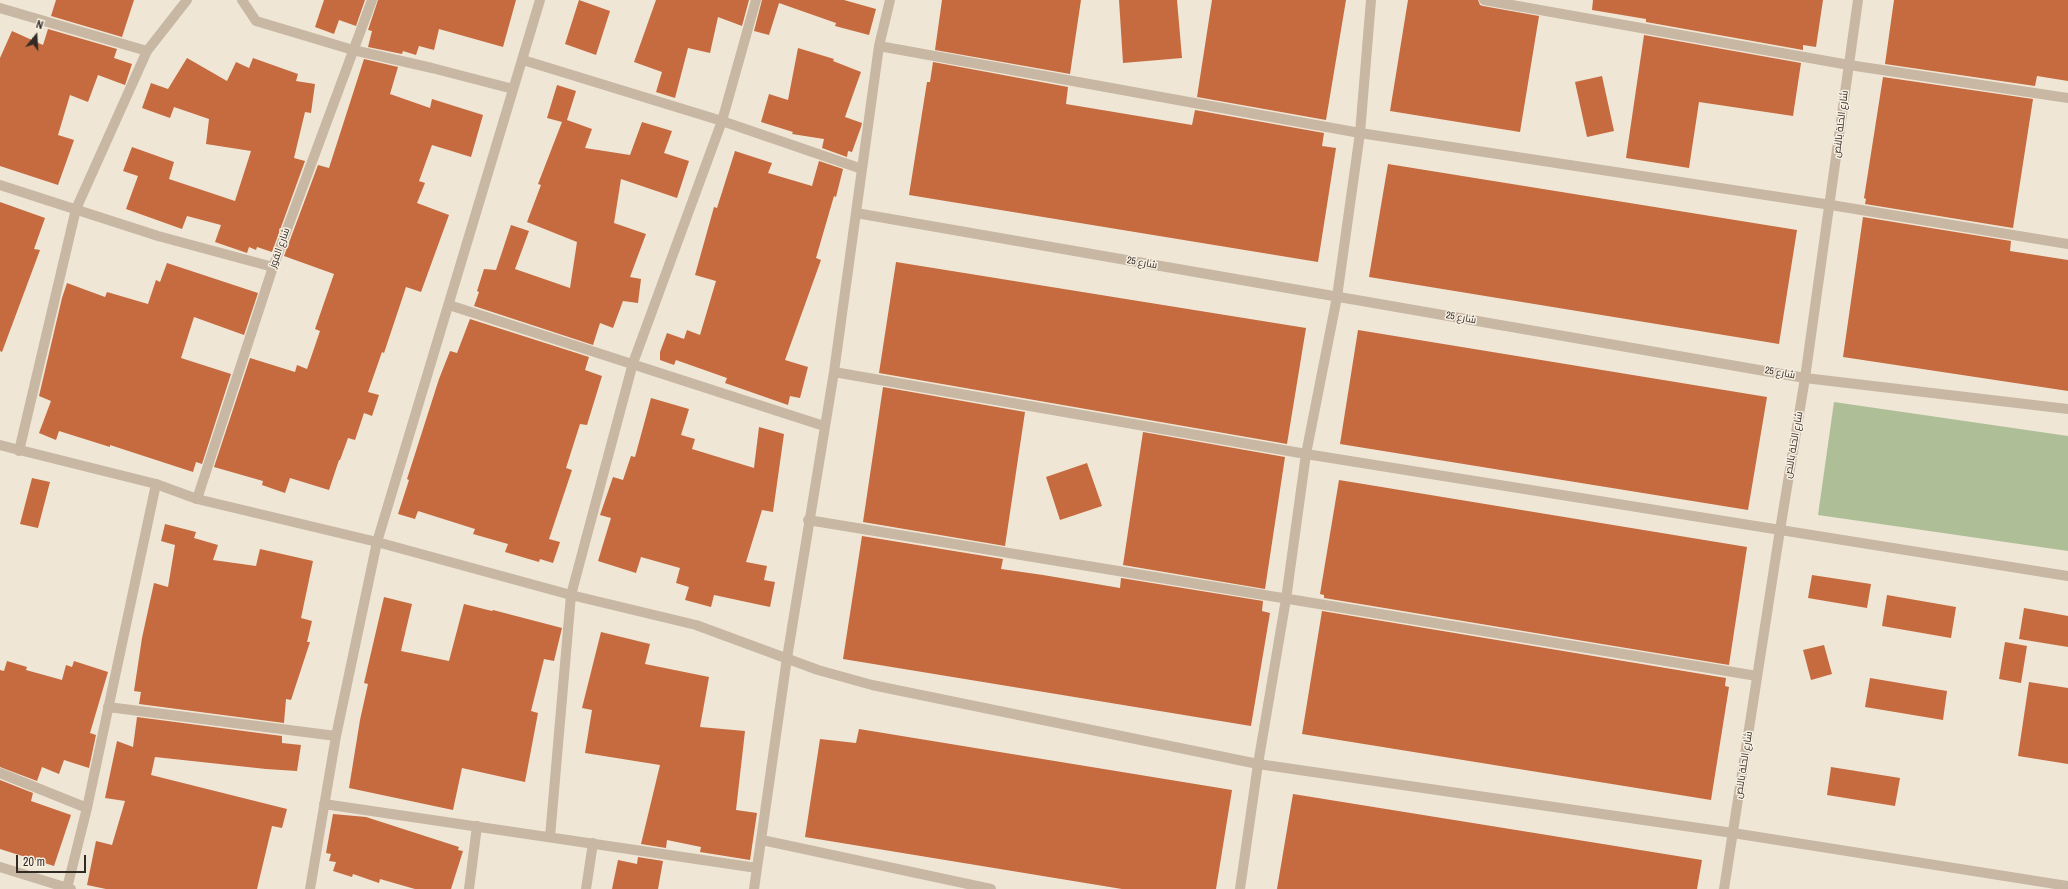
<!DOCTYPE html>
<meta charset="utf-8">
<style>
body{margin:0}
#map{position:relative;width:2068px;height:889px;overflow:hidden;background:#f0e6d6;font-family:"Archivo Narrow",sans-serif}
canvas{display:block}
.north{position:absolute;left:16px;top:16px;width:40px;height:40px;-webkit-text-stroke:3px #f8f0e2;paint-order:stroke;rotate:18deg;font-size:11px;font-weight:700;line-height:16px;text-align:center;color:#322a25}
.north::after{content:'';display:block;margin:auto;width:14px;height:18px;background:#322a25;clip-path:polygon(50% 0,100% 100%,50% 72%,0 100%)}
.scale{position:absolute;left:16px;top:855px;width:70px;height:18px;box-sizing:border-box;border:2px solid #322a25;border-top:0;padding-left:5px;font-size:12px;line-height:14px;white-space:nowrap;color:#322a25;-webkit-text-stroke:3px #f8f0e2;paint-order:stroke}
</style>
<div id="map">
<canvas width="2068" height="889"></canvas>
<div class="north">N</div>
<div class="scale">20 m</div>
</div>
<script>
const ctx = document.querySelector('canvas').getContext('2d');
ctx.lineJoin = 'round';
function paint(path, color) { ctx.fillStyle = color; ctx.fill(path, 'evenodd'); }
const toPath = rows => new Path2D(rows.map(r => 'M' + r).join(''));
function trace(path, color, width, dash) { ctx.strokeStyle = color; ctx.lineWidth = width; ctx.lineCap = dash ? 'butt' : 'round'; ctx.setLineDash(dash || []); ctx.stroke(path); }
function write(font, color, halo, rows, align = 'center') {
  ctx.font = font + ' "Archivo Narrow",Cairo,sans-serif'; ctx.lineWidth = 3; ctx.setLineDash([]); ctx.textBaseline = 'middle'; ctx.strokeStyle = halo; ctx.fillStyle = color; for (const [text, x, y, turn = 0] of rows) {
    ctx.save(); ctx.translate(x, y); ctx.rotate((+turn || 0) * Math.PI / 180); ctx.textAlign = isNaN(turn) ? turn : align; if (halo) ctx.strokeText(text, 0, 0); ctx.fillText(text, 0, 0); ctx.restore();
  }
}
const green = toPath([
 [1834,402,2068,436,2068,551,1818,515]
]);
const building = toPath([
 [56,0,134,0,122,37,51,16],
 [324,0,365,0,356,26,339,20,334,34,315,27],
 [378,0,516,0,503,47,439,29,434,50,419,46,416,55,403,51,402,54,368,47,372,31,368,30],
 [579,0,610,11,596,55,565,44],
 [656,0,749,0,742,26,718,17,710,53,688,48,675,98,656,92,662,72,634,62],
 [762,0,780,0,769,35,754,31],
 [780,0,844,0,876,9,869,35,835,26,836,23,779,3],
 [942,0,1081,0,1070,74,935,50],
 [1119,0,1177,0,1182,58,1123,63],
 [1212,0,1346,0,1326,120,1197,97],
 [1408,0,1478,0,1480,5,1483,6,1539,16,1520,132,1390,111],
 [1593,0,1823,0,1816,47,1803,45,1803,50,1646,22,1646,19,1592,10],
 [1894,0,2068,0,2068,81,2037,76,2035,86,1885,64],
 [48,29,117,49,114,58,132,64,125,85,98,75,88,102,70,95,58,135,74,140,58,185,0,166,0,58,12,31,43,45],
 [1644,35,1801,63,1793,116,1699,102,1689,168,1626,158],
 [798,48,834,59,833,61,861,72,845,117,862,123,861,127,852,152,848,151,847,157,822,148,824,139,792,134,793,132,761,122,769,94,788,100],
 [187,58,227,81,236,62,249,68,253,58,298,74,296,81,315,84,311,113,305,112,294,158,305,161,272,252,257,247,256,250,249,247,247,253,215,242,221,225,187,216,182,229,126,209,138,176,123,171,132,147,174,162,169,179,235,201,251,151,206,144,209,119,174,107,170,118,142,108,151,83,168,89],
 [364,59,398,67,390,94,430,108,432,99,483,115,471,157,432,145,419,181,425,183,417,203,449,215,421,292,406,287,384,353,382,352,368,392,379,395,372,416,364,413,355,440,348,438,340,460,339,460,329,490,290,478,285,493,262,485,263,481,214,467,250,358,295,372,297,365,307,369,320,331,315,329,334,274,284,256,318,165,329,168],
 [933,62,1068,87,1066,104,1192,125,1195,110,1324,133,1322,146,1336,148,1318,262,909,195,927,82,930,82],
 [1602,76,1614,131,1587,137,1575,82],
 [1883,77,2033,99,2013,228,1865,204,1866,199,1864,198],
 [557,85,576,91,567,120,592,129,585,148,630,155,642,122,672,131,664,153,689,161,677,198,621,179,614,223,646,234,630,277,641,279,638,303,623,301,613,328,600,323,593,345,474,306,479,292,477,291,484,269,496,270,511,225,529,231,515,269,570,288,577,242,527,222,541,185,538,184,562,122,547,118],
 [735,151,772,163,768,173,812,186,819,161,843,169,836,197,834,196,816,258,821,260,785,360,808,367,800,398,790,396,788,405,725,383,727,378,676,360,674,365,660,360,660,352,667,333,684,339,687,330,700,335,716,281,695,275,714,207,717,208],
 [1388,164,1797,230,1779,344,1369,277],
 [0,202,45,218,34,249,40,250,2,352,0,351],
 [1863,217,2011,241,2010,251,2068,260,2068,391,1843,357],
 [896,262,1306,328,1287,444,879,373],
 [167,263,258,293,244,335,194,317,181,358,231,374,202,464,196,462,193,472,110,445,110,447,59,431,56,440,39,433,51,401,39,396,62,298,67,283,105,297,107,292,148,304,156,280,160,282],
 [470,319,589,357,585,370,602,376,587,425,580,424,566,468,572,470,549,539,560,542,553,563,540,559,539,562,505,552,508,544,473,534,475,529,418,511,415,519,398,514,409,480,407,479,439,379,450,351,457,353],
 [1358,330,1767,397,1748,510,1340,444],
 [883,387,1025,412,1005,546,863,522],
 [651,398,689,409,681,435,695,439,692,449,754,468,759,427,784,434,773,512,762,510,746,562,767,566,764,580,775,582,770,607,714,595,711,607,685,600,689,587,676,583,680,568,641,557,636,573,598,561,611,518,600,515,613,477,623,480,631,456,635,457],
 [1143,432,1285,457,1265,589,1123,565],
 [1087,463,1102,506,1060,520,1046,477],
 [32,478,50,482,38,528,20,524],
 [1339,480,1747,547,1729,665,1324,598,1324,595,1320,594],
 [165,524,196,532,194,538,218,545,213,560,256,566,260,549,313,561,301,618,312,621,307,642,310,642,291,700,286,699,284,723,139,704,141,692,134,691,142,638,154,583,168,587,175,545,161,541],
 [862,536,1003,559,1001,569,1043,575,1120,588,1121,578,1263,601,1262,611,1270,613,1251,726,843,659],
 [1812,575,1871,584,1867,608,1808,598],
 [1887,595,1956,607,1951,638,1882,626],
 [384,597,412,604,401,651,449,661,464,604,492,611,493,610,562,628,554,661,544,659,531,711,538,713,525,782,462,768,453,810,349,788,360,720,368,684,364,683],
 [2024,608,2068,616,2068,647,2019,639],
 [1322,611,1726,678,1725,686,1729,687,1711,800,1302,734],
 [601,632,650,644,645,664,709,677,700,727,745,731,736,810,757,813,750,860,700,852,701,847,667,840,666,848,641,844,660,765,585,753,592,710,582,708],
 [2005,642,2027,646,2021,683,1999,679],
 [1824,645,1832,674,1811,680,1803,650],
 [7,661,27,667,26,670,62,680,66,665,72,667,74,661,108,672,90,733,96,735,89,768,64,760,59,774,42,767,37,781,0,767,0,670,4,671],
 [1870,678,1947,691,1943,720,1865,707],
 [2029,682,2068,688,2068,764,2018,756],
 [137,717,282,736,282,743,301,745,297,771,266,769,155,757,151,775,287,809,282,828,272,826,257,889,106,889,87,885,96,841,112,845,125,801,105,798,117,741,133,747],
 [859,729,1232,790,1216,889,1122,889,805,837,820,739,856,743],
 [1831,767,1900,778,1895,806,1827,795],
 [0,780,33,793,31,801,71,815,54,866,0,849],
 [1293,794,1702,860,1697,889,1277,889],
 [333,814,366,817,459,847,458,850,463,851,451,889,415,889,380,879,379,883,353,874,352,877,333,871,336,862,329,861,331,854,326,853],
 [638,857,663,861,658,889,612,889,618,860,637,864]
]);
const minor = toPath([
 [242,0,256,21,353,50,432,68,513,89],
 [1484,0,1849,65,2068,98],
 [0,8,147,51],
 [879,46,1360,133,1831,205,2068,244],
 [523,60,722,121,862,169],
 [0,185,158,236,273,267],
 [856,213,1805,378,2068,409],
 [449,305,824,426],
 [834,372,1306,454,2068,576],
 [19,451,76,209,147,51,187,0],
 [197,499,273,267,372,0],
 [808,520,1757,676],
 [108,707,336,736],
 [0,773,87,808],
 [324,804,757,868],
 [550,837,571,595,633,363,722,121,756,0],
 [762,840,991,889],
 [0,867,71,889],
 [67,888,87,808,156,484],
 [310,889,336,736,377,542,540,0],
 [469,889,477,826],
 [586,889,593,843],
 [754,889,787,658,834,372,879,46,890,0],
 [1240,889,1258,764,1286,599,1306,454,1337,297,1360,133,1371,0]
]);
const tertiary = toPath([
 [0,445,156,484,197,499,377,542,571,595,696,625,818,670,872,685,1258,764,1733,833,2068,886],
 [1724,889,1780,530,1805,378,1858,0]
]);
const streetNames = [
 ["شارع الحلة بالنص",1841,124,-83],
 ["شارع القوز",280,248,-70],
 ["شارع 25",1142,263,10],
 ["شارع 25",1461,318,10],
 ["شارع 25",1780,373,10],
 ["شارع الحلة بالنص",1794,445,-80],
 ["شارع الحلة بالنص",1744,765,-81]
];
paint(green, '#aebe97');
paint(building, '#c56b3f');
trace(minor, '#c7b7a3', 10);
trace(tertiary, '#c7b7a3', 10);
write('10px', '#322a25', '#f8f0e2', streetNames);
</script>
